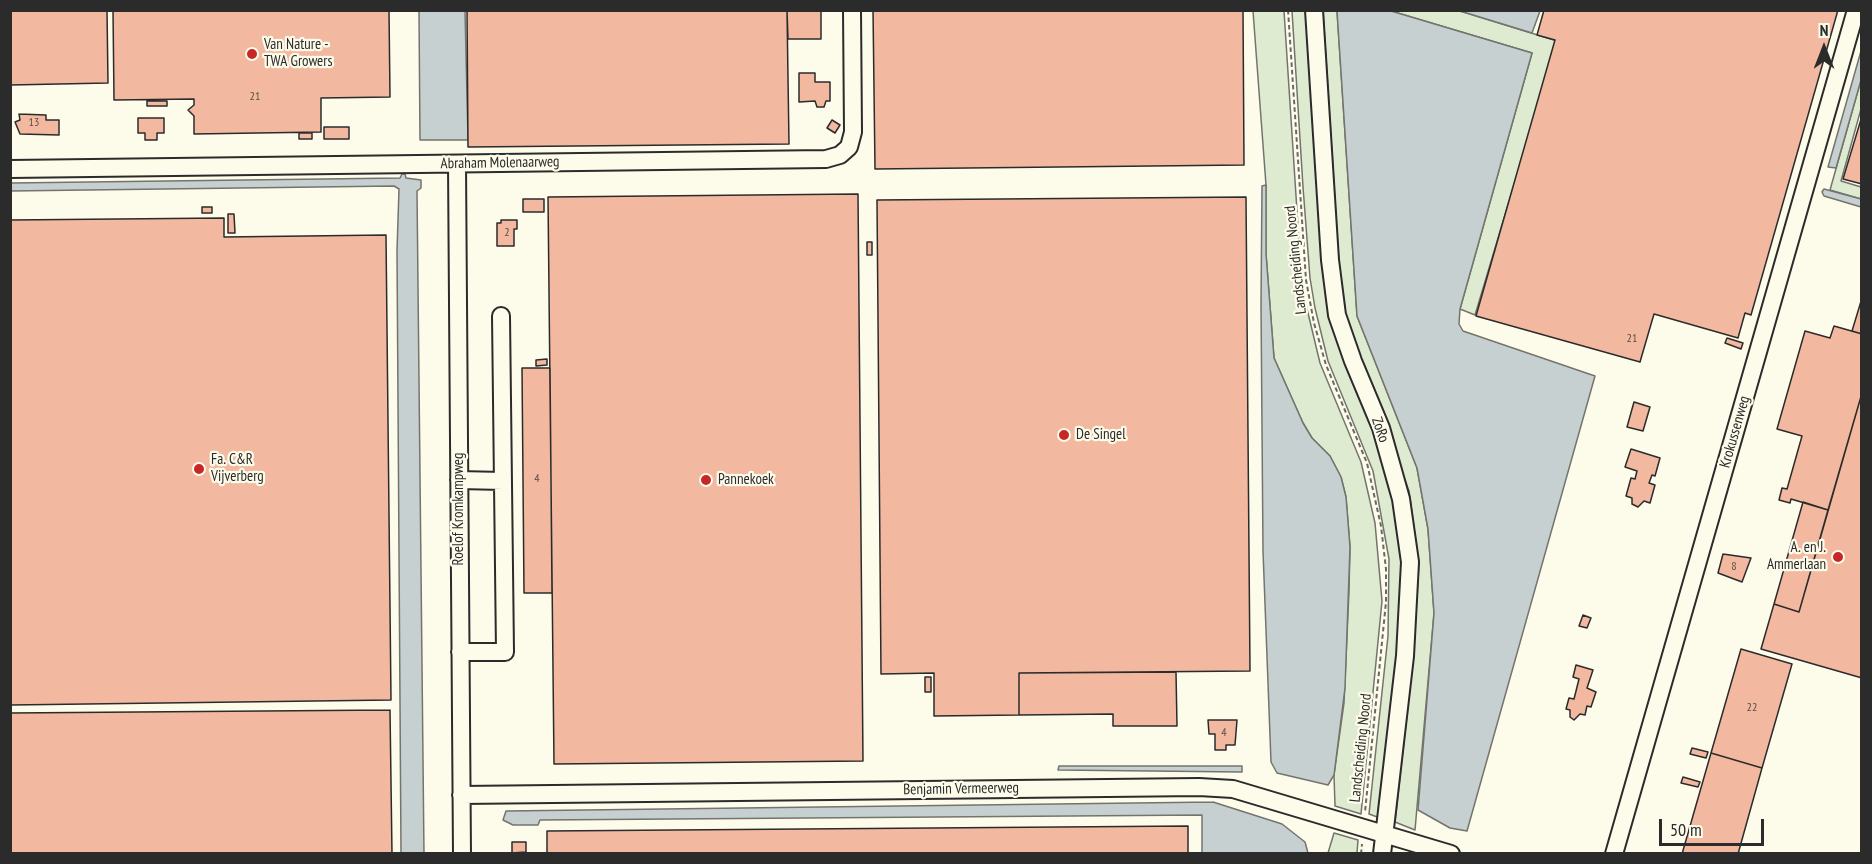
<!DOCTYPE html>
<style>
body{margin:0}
#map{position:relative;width:1872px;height:864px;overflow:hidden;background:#fdfbea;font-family:"PT Sans Narrow",sans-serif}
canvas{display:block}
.frame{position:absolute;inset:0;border:12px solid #2b2b2b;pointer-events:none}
.north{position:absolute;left:1794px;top:18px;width:60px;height:60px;-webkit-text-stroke:4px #fdfbea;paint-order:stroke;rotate:0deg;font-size:16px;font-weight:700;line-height:24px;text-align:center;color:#2b2b2b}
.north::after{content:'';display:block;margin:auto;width:21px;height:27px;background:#2b2b2b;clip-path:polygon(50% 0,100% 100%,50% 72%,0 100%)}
.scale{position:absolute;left:1659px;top:819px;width:105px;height:27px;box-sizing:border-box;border:3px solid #2b2b2b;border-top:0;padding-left:8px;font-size:18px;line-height:21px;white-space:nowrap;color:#2b2b2b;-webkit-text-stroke:4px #fdfbea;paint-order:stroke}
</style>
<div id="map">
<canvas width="1872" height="864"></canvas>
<div class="frame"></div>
<div class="north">N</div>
<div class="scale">50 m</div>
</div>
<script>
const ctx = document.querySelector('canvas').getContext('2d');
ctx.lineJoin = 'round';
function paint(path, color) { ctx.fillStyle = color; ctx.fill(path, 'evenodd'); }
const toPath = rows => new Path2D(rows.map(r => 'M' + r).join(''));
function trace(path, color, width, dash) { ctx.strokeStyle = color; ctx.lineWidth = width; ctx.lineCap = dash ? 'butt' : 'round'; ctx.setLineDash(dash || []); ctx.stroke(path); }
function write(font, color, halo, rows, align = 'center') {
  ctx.font = font + ' "PT Sans Narrow",sans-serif'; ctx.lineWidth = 4.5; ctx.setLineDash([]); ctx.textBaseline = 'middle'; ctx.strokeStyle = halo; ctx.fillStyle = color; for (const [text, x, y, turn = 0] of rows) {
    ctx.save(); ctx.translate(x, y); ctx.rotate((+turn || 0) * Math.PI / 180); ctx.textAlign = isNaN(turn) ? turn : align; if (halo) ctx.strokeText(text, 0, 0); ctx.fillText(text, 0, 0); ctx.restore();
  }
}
const green = toPath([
 [1253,11,1284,11,1302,288,1320,363,1361,462,1375,523,1382,601,1361,814,1335,806,1334,775,1344,703,1349,591,1350,547,1346,497,1341,477,1330,456,1312,438,1303,423,1274,358,1266,254,1266,185,1253,11],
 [1292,11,1307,11,1323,253,1400,516,1405,611,1380,818,1369,814,1388,636,1389,559,1373,471,1328,361,1315,308,1310,278,1303,187,1292,11],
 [1323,11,1337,11,1357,316,1417,468,1428,529,1434,613,1415,830,1395,822,1413,661,1419,564,1409,491,1345,317,1339,264,1323,11],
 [1391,11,1460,11,1557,41,1475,315,1460,309,1532,53,1391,11],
 [1861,80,1861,109,1841,181,1861,187,1861,199,1830,190,1861,80],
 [1334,833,1358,840,1357,853,1328,853,1334,833]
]);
const water = toPath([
 [419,11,465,11,468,140,420,140,419,11],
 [1337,11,1391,11,1532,53,1460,309,1459,324,1463,331,1595,376,1467,831,1450,828,1418,810,1434,613,1428,529,1417,468,1357,316,1337,11],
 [1460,11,1540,11,1532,33,1460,11],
 [1861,51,1861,80,1836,168,1828,167,1861,51],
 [402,174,405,174,406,178,421,180,421,188,417,191,424,854,401,853,397,251,399,189,394,186,10,191,11,183,400,178,402,174],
 [1266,185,1266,254,1274,358,1303,423,1312,438,1330,456,1341,477,1346,497,1350,547,1345,688,1334,775,1328,785,1277,773,1271,762,1263,551,1261,305,1262,186,1266,185],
 [1824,189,1861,199,1861,207,1824,196,1822,192,1824,189],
 [1059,766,1242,766,1242,772,1058,770,1059,766],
 [1213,802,1282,824,1305,842,1308,853,1202,853,1202,815,540,820,538,825,513,825,503,820,506,811,1213,802]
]);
const building = toPath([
 [10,10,107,10,108,83,10,85,10,10],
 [113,10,389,10,390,97,321,98,321,132,194,134,194,116,188,110,194,105,194,99,114,100,113,10],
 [467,10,787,10,789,144,468,147,467,10],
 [787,10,821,10,821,39,788,39,787,10],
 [873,10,1243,10,1244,165,875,169,873,10],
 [1544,10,1838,10,1751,315,1745,313,1738,338,1654,314,1640,362,1476,316,1555,40,1537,35,1544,10],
 [799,73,815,73,815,82,830,82,830,101,826,101,824,107,817,107,815,101,799,102,799,73],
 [147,101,167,101,167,106,147,106,147,101],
 [19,114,46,115,46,120,59,120,59,135,20,134,15,122,20,120,19,114],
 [1862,116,1862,184,1843,179,1862,116],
 [138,118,164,118,164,133,157,133,157,140,145,140,145,133,138,133,138,118],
 [832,120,840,125,835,133,827,128,832,120],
 [324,127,349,127,349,139,324,139,324,127],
 [299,133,312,133,312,139,299,139,299,133],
 [858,194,863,761,554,764,548,197,858,194],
 [1246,197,1250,671,1019,673,1019,715,934,716,934,673,881,674,877,200,1246,197],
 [523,199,544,199,544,212,523,212,523,199],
 [202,207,212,207,212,213,202,213,202,207],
 [228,214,234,214,235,233,228,233,228,214],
 [224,218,224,237,386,235,391,700,10,705,10,220,224,218],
 [501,220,517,220,517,229,514,229,514,246,497,246,497,223,501,223,501,220],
 [867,242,872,242,872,255,867,255,867,242],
 [1862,298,1862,334,1852,331,1862,298],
 [1834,326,1862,334,1862,393,1828,510,1791,499,1790,503,1779,500,1782,488,1787,489,1802,436,1777,429,1805,331,1830,338,1834,326],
 [1727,338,1743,343,1741,349,1725,343,1727,338],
 [547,359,547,365,536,366,536,360,547,359],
 [522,368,550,368,552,593,524,593,522,368],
 [1862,393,1862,678,1761,649,1774,604,1799,612,1862,393],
 [1634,402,1650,407,1643,431,1627,427,1634,402],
 [1631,449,1660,458,1655,476,1652,475,1649,483,1655,485,1650,503,1644,501,1638,507,1632,504,1632,498,1626,496,1631,478,1635,479,1637,471,1625,467,1631,449],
 [1803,502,1828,510,1799,612,1774,604,1803,502],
 [1723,554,1751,558,1742,582,1718,573,1723,554],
 [1583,615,1591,618,1587,628,1579,626,1583,615],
 [1741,649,1792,664,1762,768,1711,753,1741,649],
 [1576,665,1593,670,1587,688,1596,692,1591,707,1587,706,1585,715,1580,714,1574,720,1570,717,1570,710,1566,709,1569,698,1574,699,1579,679,1573,677,1576,665],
 [1176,672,1177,726,1113,726,1113,714,1019,715,1019,673,1176,672],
 [925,677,931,677,931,692,925,692,925,677],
 [390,710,392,854,10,854,10,713,390,710],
 [1208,720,1237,720,1235,745,1226,745,1226,750,1215,750,1215,734,1209,734,1208,720],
 [1692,748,1708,752,1706,758,1690,754,1692,748],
 [1711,753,1762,768,1738,854,1682,854,1711,753],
 [1683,777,1700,782,1698,787,1681,783,1683,777],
 [1188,826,1188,854,547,854,547,831,1188,826],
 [512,842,526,842,526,852,512,853,512,842]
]);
const path = toPath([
 [1288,10,1306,280,1314,323,1326,365,1367,463,1381,526,1386,569,1386,602,1365,812],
 [1361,854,1362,844]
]);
const minor = toPath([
 [1314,10,1330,260,1337,315,1353,361,1381,428,1401,499,1410,562,1405,656,1382,854],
 [457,164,462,854],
 [10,169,826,159,840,155,849,147,853,132,852,10],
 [459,480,503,481],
 [460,652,505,652,501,316],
 [461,795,1199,787,1233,789,1451,854],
 [1614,854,1856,10]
]);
const markers = [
 [252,54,6,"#c62828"],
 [1064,435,6,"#c62828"],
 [199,469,6,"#c62828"],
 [706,480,6,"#c62828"],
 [1838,557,6,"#c62828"]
];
const numberNames = [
 ["21",255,97],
 ["13",34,123],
 ["2",507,233],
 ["21",1632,339],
 ["4",537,479],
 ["8",1734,567],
 ["22",1752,708],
 ["4",1224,733]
];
const poiNames = [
 ["Van Nature -",264,45],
 ["TWA Growers",264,62],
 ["De Singel",1076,435],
 ["Fa. C&R",211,460],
 ["Vijverberg",211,477],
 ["Pannekoek",718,480],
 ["A. en J.",1826,548,"right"],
 ["Ammerlaan",1826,565,"right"]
];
const streetNames = [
 ["Abraham Molenaarweg",500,163,-1],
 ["Landscheiding Noord",1296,260,-96],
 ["ZoRo",1380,430,71],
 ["Krokussenweg",1735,432,-74],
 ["Roelof Kromkampweg",459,509,-90],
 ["Landscheiding Noord",1361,748,-84],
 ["Benjamin Vermeerweg",961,789,-1]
];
paint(green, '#deebd1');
trace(green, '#74746e', 1.5);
paint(water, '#c7d0d0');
trace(water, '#74746e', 1.5);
paint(building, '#f2b8a0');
trace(building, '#2b2b2b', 1.5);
trace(minor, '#2b2b2b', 20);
trace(path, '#6a6964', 2, [4.5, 3]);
trace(minor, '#fdfbea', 16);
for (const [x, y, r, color] of markers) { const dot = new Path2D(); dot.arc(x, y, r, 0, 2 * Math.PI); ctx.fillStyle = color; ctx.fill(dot); trace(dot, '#fdfbea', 2); }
write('12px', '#5d4e48', null, numberNames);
write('15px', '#2b2b2b', '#fdfbea', poiNames, 'left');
write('15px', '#2b2b2b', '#fdfbea', streetNames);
</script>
